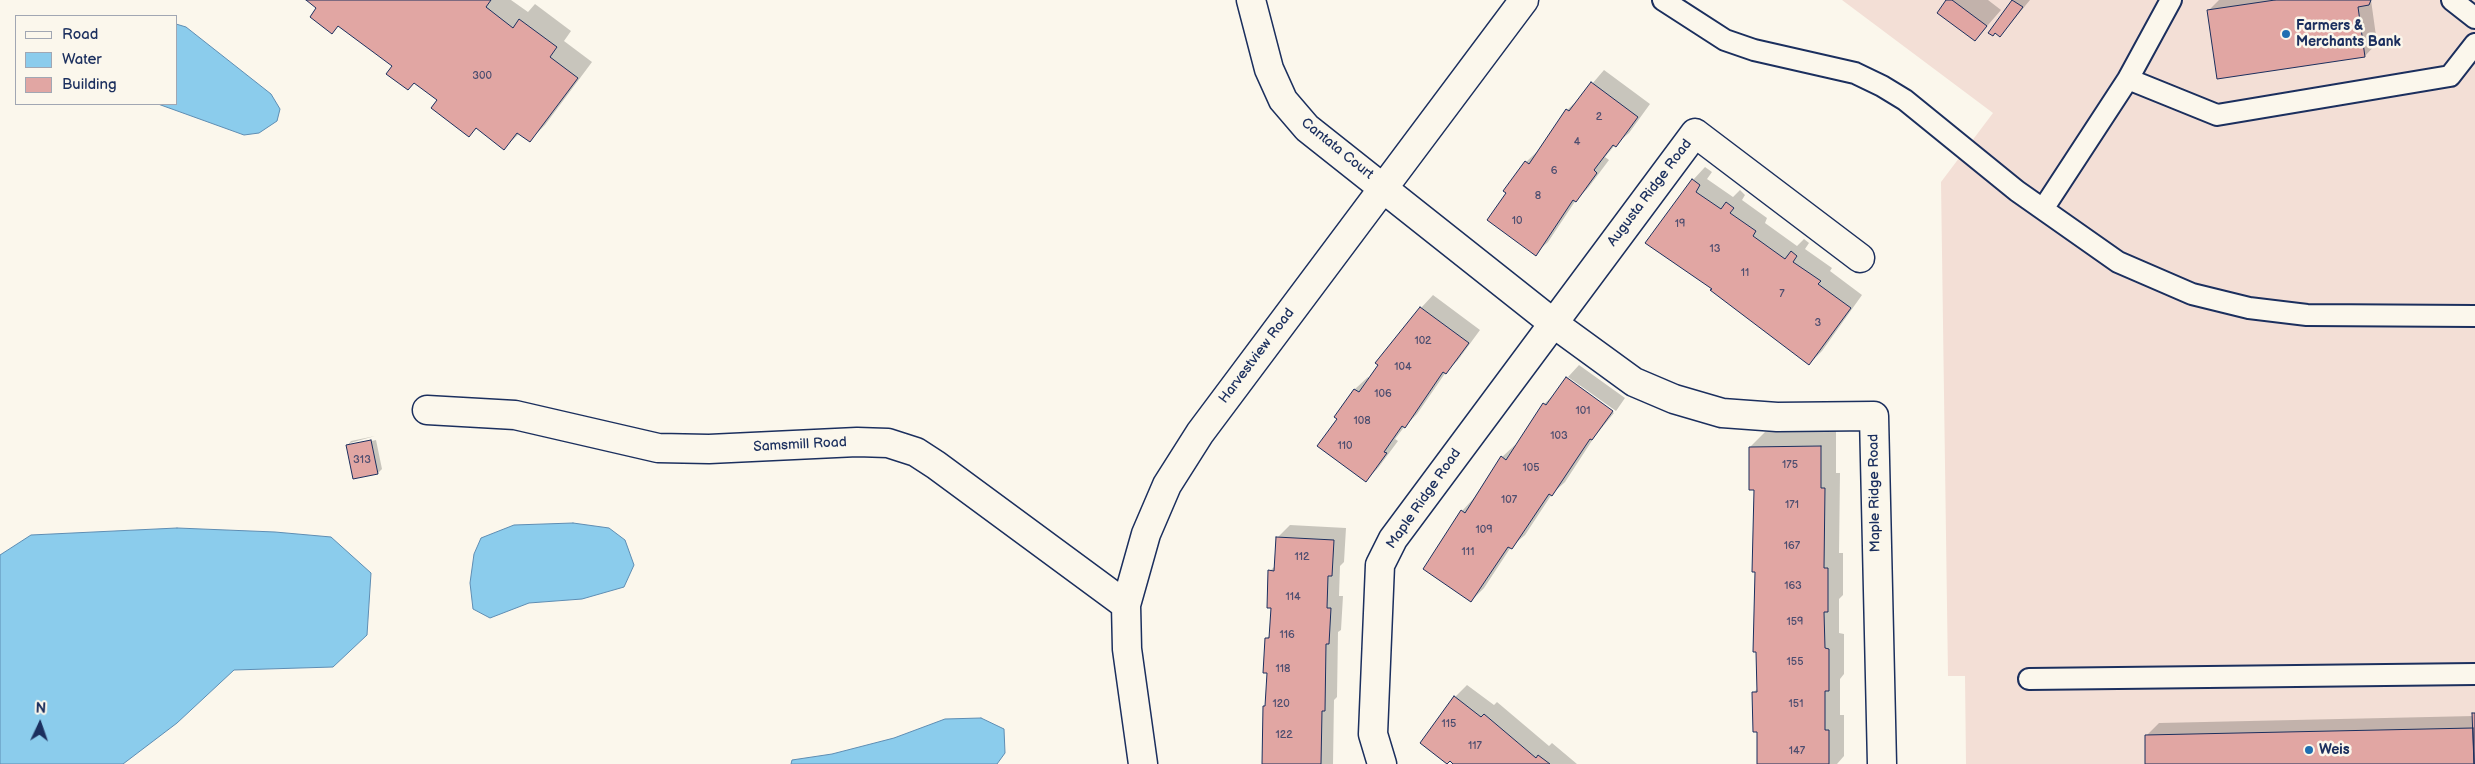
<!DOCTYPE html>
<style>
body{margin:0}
#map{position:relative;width:2475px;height:764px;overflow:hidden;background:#fbf7ec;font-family:"Balsamiq Sans",sans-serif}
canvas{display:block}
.legend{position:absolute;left:15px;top:15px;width:162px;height:90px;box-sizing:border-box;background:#fbf7ec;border:1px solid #a1a7b3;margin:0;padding:6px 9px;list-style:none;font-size:15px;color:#1b2f5e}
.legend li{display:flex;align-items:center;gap:10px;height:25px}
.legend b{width:25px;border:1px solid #a1a7b3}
.north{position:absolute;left:15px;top:699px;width:50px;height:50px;-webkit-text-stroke:4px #fbf7ec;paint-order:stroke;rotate:3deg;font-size:14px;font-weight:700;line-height:20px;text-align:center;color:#1b2f5e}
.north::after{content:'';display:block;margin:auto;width:18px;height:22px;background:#1b2f5e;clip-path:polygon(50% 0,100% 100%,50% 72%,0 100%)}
</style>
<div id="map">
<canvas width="2475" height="764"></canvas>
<ul class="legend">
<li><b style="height:6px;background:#fbf7ec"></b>Road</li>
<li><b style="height:14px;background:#8bccec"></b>Water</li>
<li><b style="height:14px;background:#e1a6a3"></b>Building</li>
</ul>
<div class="north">N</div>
</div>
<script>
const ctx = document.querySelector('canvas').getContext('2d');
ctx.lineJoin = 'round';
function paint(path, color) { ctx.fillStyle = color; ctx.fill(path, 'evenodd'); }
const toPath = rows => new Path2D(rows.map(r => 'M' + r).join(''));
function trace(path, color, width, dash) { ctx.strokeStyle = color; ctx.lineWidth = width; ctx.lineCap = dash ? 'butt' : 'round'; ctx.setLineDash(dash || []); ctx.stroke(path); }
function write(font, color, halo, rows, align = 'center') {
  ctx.font = font + ' "Balsamiq Sans",sans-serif'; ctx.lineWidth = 5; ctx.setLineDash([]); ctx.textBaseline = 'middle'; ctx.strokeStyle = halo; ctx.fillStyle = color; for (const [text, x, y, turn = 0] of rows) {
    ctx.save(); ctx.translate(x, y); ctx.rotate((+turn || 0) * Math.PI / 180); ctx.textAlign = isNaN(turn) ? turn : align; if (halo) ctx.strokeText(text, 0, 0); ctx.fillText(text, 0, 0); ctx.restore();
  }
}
const built = toPath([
 [1842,0,2475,0,2475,764,1966,764,1965,676,1948,676,1941,182,1993,113]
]);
const water = toPath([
 [176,24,186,27,271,94,280,109,277,121,259,133,244,135,158,104,176,104,176,24],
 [573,523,609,528,625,540,634,565,624,587,582,599,529,603,490,618,473,609,470,583,474,554,481,538,514,525,573,523],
 [177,528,275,532,331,537,371,573,367,635,333,667,234,670,177,723,123,764,0,764,0,555,31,535,177,528],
 [981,718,1004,729,1005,753,997,764,791,764,792,760,832,754,894,738,945,719,981,718]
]);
const shadow = toPath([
 [308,0,511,0,528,12,535,4,571,31,564,41,592,62,545,125,530,140,520,133,504,148,477,128,469,135,439,100,339,25,332,33,318,8],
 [1948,0,1988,0,2001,10,1975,40],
 [2014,0,2030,0,2000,36,1995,32,1990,33],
 [2219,0,2371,0,2377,43,2365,56,2208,11],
 [1604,70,1650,104,1629,133,1615,145,1605,157,1609,160,1588,188,1576,200,1548,242,1535,254,1507,193,1526,162,1539,150,1567,110,1580,98],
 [1705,167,1712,172,1707,179,1733,197,1740,190,1745,195,1742,200,1767,218,1765,223,1797,246,1804,239,1809,243,1805,249,1832,268,1830,271,1862,295,1822,351,1809,364,1712,290,1693,180],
 [1433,295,1480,330,1458,360,1446,372,1417,414,1405,426,1395,439,1398,441,1378,468,1366,480,1336,417,1355,389,1368,377,1370,379,1421,308],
 [1579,365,1625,398,1616,411,1568,377],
 [1567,377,1614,413,1595,436,1565,482,1552,494,1525,535,1511,547,1484,588,1471,601,1425,568,1462,511,1474,498,1502,457,1515,445,1516,446,1544,404,1557,392],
 [1836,431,1836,473,1840,473,1839,553,1843,553,1843,595,1839,599,1839,633,1844,634,1844,674,1840,679,1840,715,1844,715,1844,756,1837,764,1758,764,1758,731,1754,692,1758,688,1756,489,1750,447,1765,432],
 [375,436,350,443,350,446,376,440,382,469,378,473,347,446,351,441],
 [1290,525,1346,528,1344,562,1340,566,1339,596,1343,596,1341,630,1338,632,1337,697,1334,700,1333,764,1263,764,1264,706,1267,704,1268,672,1266,639,1271,634,1272,607,1270,571,1276,565,1277,538],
 [1467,685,1494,705,1497,702,1549,746,1552,743,1577,764,1455,764,1455,697],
 [2475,712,2475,764,2147,764,2146,736,2159,723,2474,716]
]);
const building = toPath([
 [306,0,491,0,486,7,513,28,519,19,557,47,550,57,578,78,530,142,517,133,504,150,476,128,469,137,431,108,437,100,414,83,408,90,386,74,392,66,338,26,332,34,310,17,316,8,306,0],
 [1946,0,1952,0,1987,26,1975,41,1937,13,1946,0],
 [2012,0,2023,7,2000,37,1995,33,1993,36,1988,33,2012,0],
 [2275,0,2371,0,2369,5,2358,7,2365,57,2217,79,2207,10,2275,0],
 [1591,82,1638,117,1616,147,1613,145,1594,170,1597,173,1576,202,1573,200,1536,256,1487,220,1506,193,1503,191,1525,161,1529,164,1566,109,1569,111,1591,82],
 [1692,179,1700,185,1696,192,1721,209,1726,202,1734,208,1730,213,1756,231,1753,236,1785,259,1791,251,1797,256,1793,262,1821,281,1818,284,1851,308,1809,365,1710,290,1712,289,1645,243,1692,179],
 [1420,307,1469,343,1446,374,1443,372,1405,428,1402,426,1384,452,1387,453,1366,482,1317,446,1337,419,1334,417,1354,389,1359,392,1378,365,1375,363,1420,307],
 [1566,377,1613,411,1592,440,1590,439,1552,496,1549,494,1512,549,1508,547,1471,602,1423,569,1461,510,1465,513,1501,456,1506,460,1543,403,1546,405,1566,377],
 [371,440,378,474,353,479,346,445,371,440],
 [1821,446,1821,488,1825,488,1824,568,1828,568,1828,612,1824,612,1825,648,1829,649,1829,691,1825,691,1825,730,1829,730,1829,764,1757,764,1757,732,1753,732,1752,692,1757,692,1756,652,1753,652,1755,572,1752,572,1754,490,1749,490,1749,447,1821,446],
 [1276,537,1334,540,1332,576,1328,576,1327,608,1331,608,1329,644,1326,644,1325,711,1322,711,1321,764,1262,764,1263,706,1265,706,1267,673,1263,673,1265,638,1269,638,1271,608,1267,608,1268,570,1274,571,1276,537],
 [1454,696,1481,717,1484,714,1536,758,1538,755,1550,764,1453,764,1450,761,1447,764,1420,743,1454,696],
 [2472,713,2475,713,2475,764,2474,764,2472,713],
 [2473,728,2474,764,2145,764,2145,735,2473,728]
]);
const lane = toPath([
 [1663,0,1725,40,1754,50,1855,73,1882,86,1905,100,2017,191,2118,262,2192,294,2249,308,2307,315,2475,316],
 [2171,0,2128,79,2217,115,2450,76,2475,44],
 [2452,0,2475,18],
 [2043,209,2128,79],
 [2029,679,2475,674]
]);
const street = toPath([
 [1251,0,1269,69,1283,100,1307,128,1553,323,1634,382,1674,399,1722,413,1777,417,1874,416,1882,764],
 [427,410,515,415,658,448,709,449,857,442,888,443,916,452,936,465,1126,605],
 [1143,764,1127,649,1126,605,1146,534,1167,485,1200,433,1524,0],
 [1382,764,1373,734,1380,565,1393,539,1695,133,1860,258]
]);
const markers = [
 [2286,34,5,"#1f6fb2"],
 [2309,750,5,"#1f6fb2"]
];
const numberNames = [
 ["300",482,76],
 ["2",1599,117],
 ["4",1577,142],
 ["6",1554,171],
 ["8",1538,196],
 ["10",1517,221],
 ["19",1680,224],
 ["13",1715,249],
 ["11",1745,273],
 ["7",1782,294],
 ["3",1818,323],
 ["102",1423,341],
 ["104",1403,367],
 ["106",1383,394],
 ["101",1583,411],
 ["108",1362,421],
 ["103",1559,436],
 ["110",1345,446],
 ["313",362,460],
 ["175",1790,465],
 ["105",1531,468],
 ["107",1509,500],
 ["171",1792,505],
 ["109",1484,530],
 ["167",1792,546],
 ["111",1468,552],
 ["112",1302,557],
 ["163",1793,586],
 ["114",1293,597],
 ["159",1795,622],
 ["116",1287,635],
 ["155",1795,662],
 ["118",1283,669],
 ["120",1281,704],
 ["151",1796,704],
 ["115",1449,724],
 ["122",1284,735],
 ["117",1475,746],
 ["147",1797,751]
];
const poiNames = [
 ["Farmers &",2296,26],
 ["Merchants Bank",2296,42],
 ["Weis",2319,750]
];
const streetNames = [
 ["Cantata Court",1337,149,39],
 ["Augusta Ridge Road",1650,193,-53],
 ["Harvestview Road",1257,356,-53],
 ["Samsmill Road",800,445,-3],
 ["Maple Ridge Road",1875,493,-91],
 ["Maple Ridge Road",1424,499,-55]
];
paint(built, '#f3dfd6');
paint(water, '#8bccec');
trace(water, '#5e8db3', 1);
paint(shadow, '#0003');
paint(building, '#e1a6a3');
trace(building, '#1b2f5e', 1);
trace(lane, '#1b2f5e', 24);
trace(street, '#1b2f5e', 31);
trace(lane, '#fbf7ec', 20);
trace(street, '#fbf7ec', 28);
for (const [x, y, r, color] of markers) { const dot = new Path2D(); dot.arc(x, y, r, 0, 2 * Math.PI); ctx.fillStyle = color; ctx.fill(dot); trace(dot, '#fbf7ec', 2); }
write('11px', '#4c4d6f', null, numberNames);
write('bold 14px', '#1b2f5e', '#fbf7ec', poiNames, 'left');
write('14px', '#1b2f5e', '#fbf7ec', streetNames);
</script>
